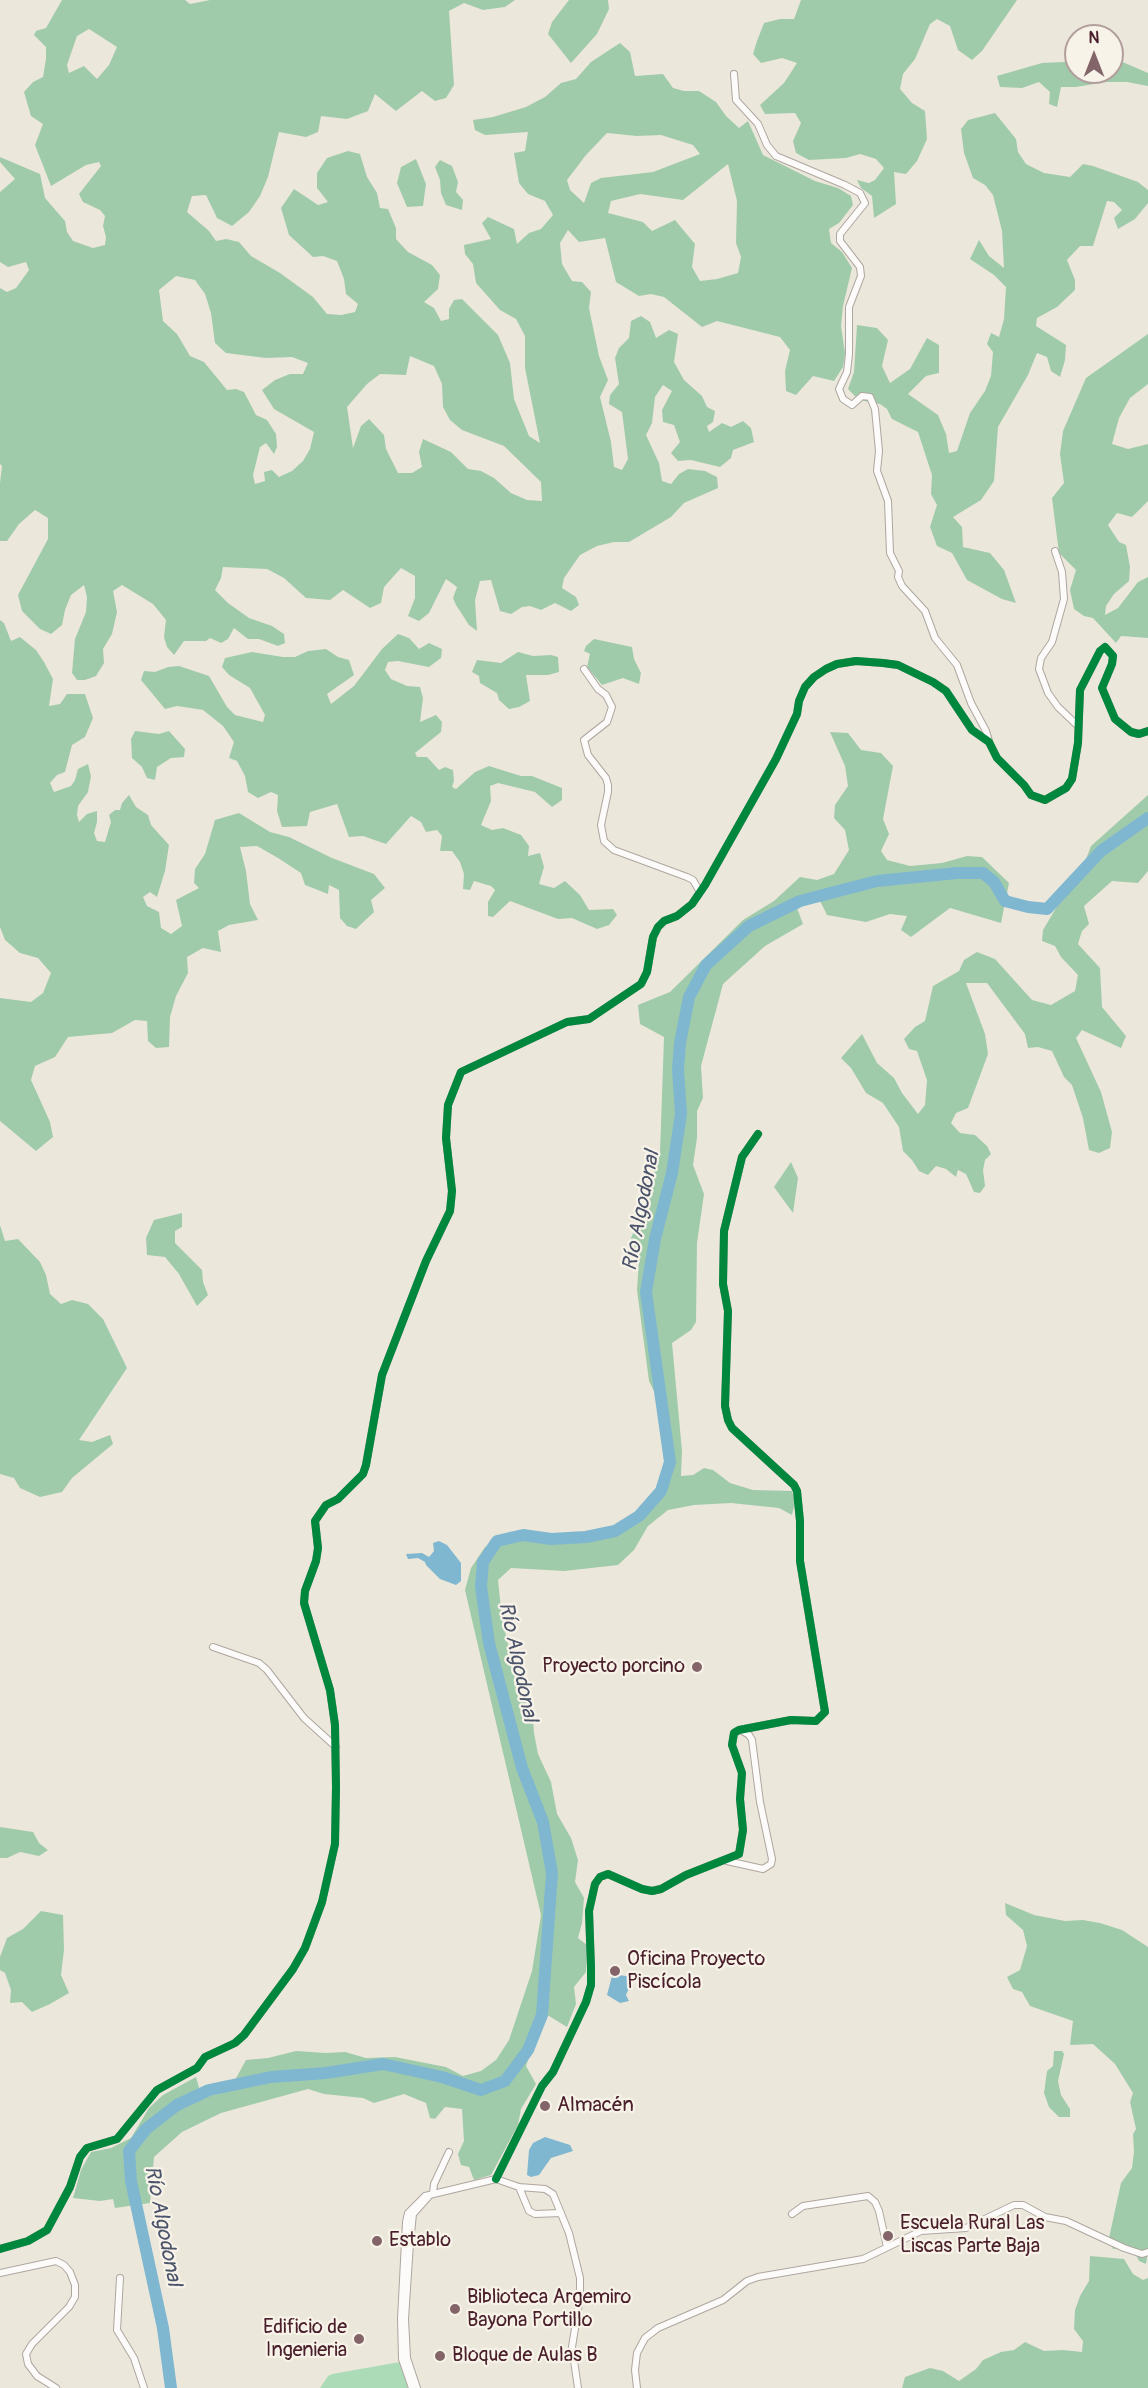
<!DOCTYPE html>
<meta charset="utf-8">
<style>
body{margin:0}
#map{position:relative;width:1148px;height:2388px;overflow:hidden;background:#ece7db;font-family:Pangolin,sans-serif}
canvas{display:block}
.north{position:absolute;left:1064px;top:24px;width:60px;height:60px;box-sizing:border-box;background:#f7f3e8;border:2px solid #b29e9c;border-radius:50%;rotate:0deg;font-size:16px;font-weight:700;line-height:24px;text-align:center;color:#4a1f2b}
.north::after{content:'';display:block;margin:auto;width:21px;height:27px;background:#836569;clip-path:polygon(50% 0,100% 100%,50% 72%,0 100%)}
</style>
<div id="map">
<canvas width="1148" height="2388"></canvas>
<div class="north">N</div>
</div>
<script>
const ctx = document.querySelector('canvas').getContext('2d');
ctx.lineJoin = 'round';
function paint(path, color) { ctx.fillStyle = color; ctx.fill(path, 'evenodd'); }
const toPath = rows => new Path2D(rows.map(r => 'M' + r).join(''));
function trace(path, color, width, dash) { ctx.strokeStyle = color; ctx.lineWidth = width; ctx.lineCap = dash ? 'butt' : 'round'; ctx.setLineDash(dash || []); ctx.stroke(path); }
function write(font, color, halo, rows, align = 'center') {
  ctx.font = font + ' Pangolin,sans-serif'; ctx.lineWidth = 4.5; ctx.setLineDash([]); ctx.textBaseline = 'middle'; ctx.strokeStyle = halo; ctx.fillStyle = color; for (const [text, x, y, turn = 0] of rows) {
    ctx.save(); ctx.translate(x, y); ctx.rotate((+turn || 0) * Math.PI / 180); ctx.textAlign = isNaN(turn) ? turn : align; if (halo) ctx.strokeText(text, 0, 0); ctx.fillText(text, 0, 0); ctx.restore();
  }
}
const green = toPath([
 [400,2362,410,2388,320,2388,328,2376,332,2374]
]);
const forest = toPath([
 [62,0,185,0,190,4,210,0,515,0,505,7,483,10,464,3,449,11,454,85,446,98,435,101,422,91,396,111,375,94,368,111,347,119,321,116,318,132,306,137,279,132,268,177,260,196,249,212,232,226,217,218,206,195,192,196,187,212,209,231,216,241,226,239,239,242,251,256,280,273,313,297,327,314,341,315,355,312,358,304,346,294,344,279,337,261,323,256,313,257,289,235,281,208,294,189,318,205,328,202,317,188,317,173,327,158,348,151,360,154,367,177,377,193,380,208,388,209,396,228,396,239,408,252,432,265,440,275,438,289,424,302,434,308,441,321,449,319,449,309,454,300,462,299,498,335,510,363,514,399,529,436,540,443,525,368,525,336,516,319,500,310,476,283,473,264,465,254,464,245,491,239,482,223,488,217,514,229,517,244,529,233,541,229,553,215,545,201,528,194,519,183,514,153,525,151,528,132,485,135,475,130,473,120,493,117,526,107,545,97,561,83,576,79,591,62,620,43,630,52,635,76,663,74,673,88,684,91,699,91,716,102,726,116,739,128,748,121,763,155,815,181,838,188,851,196,853,205,839,223,829,229,831,243,842,252,852,268,843,306,841,326,845,353,843,367,834,381,813,376,796,395,786,391,785,371,790,350,780,337,717,321,702,327,664,297,651,294,639,296,616,282,605,238,579,242,568,230,560,243,562,264,572,281,582,282,591,292,589,308,599,356,608,380,600,397,611,442,614,467,622,470,628,459,622,412,609,404,610,395,619,384,615,358,619,348,629,338,631,321,641,316,650,322,656,338,669,330,678,334,674,362,684,380,702,396,707,407,715,411,713,422,707,426,709,432,722,423,731,427,743,421,751,428,754,442,733,450,731,458,720,467,691,460,678,461,671,453,680,442,674,425,663,422,662,410,672,391,663,385,655,397,652,423,646,435,659,463,662,481,671,484,679,474,688,469,705,471,717,477,718,488,684,503,671,517,629,542,614,542,597,546,580,555,564,578,562,588,576,597,579,605,571,611,555,603,541,610,530,606,522,607,511,614,500,611,491,580,480,581,475,600,477,631,469,625,456,605,453,598,457,587,446,579,429,613,419,621,408,616,415,598,415,576,401,568,384,587,381,603,370,608,343,590,330,600,306,598,284,578,267,569,223,567,221,578,215,590,228,603,249,618,272,626,284,634,285,643,278,646,259,639,248,639,234,628,228,639,221,643,210,638,206,641,184,641,174,655,167,647,164,637,166,620,153,604,122,585,113,591,117,612,112,634,103,649,104,663,96,676,85,680,77,680,72,673,75,639,86,612,87,597,84,585,71,595,65,610,62,625,51,634,40,629,22,611,18,595,48,539,48,518,35,510,19,524,7,541,0,541,0,483,2,466,0,464,0,288,7,292,16,288,29,270,26,262,8,267,0,262,0,192,15,179,0,162,0,157,40,174,45,198,65,221,67,232,73,241,93,248,105,245,106,237,103,226,105,216,100,210,83,202,79,194,101,166,99,162,86,165,51,186,35,145,43,124,31,116,24,92,33,82,43,77,46,59,46,47,34,35,36,31,46,28],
 [89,29,117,47,109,65,97,79,84,66,69,73,67,65,77,36],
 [607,133,637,136,661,135,693,145,700,154,653,172,601,178,591,183,584,203,570,190,567,180,586,155],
 [728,164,737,201,736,243,741,257,738,273,717,279,700,281,692,267,695,244,675,220,652,231,643,222,608,213,611,201,640,194,683,200],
 [176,276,195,280,205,294,211,313,215,343,226,353,266,358,292,357,308,363,303,374,290,374,275,380,262,390,274,409,314,432,310,449,303,461,292,471,279,477,272,470,264,472,265,481,255,484,253,475,260,447,266,443,274,454,277,447,276,434,267,420,256,415,244,392,236,389,227,390,204,362,190,356,177,334,163,321,159,290],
 [410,356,434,366,442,384,443,407,450,420,462,430,504,446,541,482,542,501,527,500,511,493,494,478,481,471,468,469,451,452,423,439,419,452,422,467,412,473,398,473,386,449,384,435,369,419,361,426,353,448,347,407,367,384,380,374,406,375],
 [569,0,608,0,609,9,597,34,571,63,548,34,552,22],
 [801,0,1017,0,982,51,972,60,958,50,950,26,937,19,930,24,915,59,903,74,900,89,912,103,925,111,927,139,917,161,906,174,894,172,896,204,874,218,872,196,861,188,857,180,869,183,875,180,884,168,876,159,860,154,846,158,809,160,796,153,793,141,801,123,795,113,765,114,760,105,784,83,797,63,782,58,761,63,753,54,757,41,764,23,780,19,794,19],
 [1112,60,1118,60,1148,73,1148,86,1127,82,1106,82,1076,87,1061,87,1057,107,1049,104,1050,92,1039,82,1022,88,1000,87,997,76,1042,63,1063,62,1076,61,1076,72,1112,72],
 [995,113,1016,139,1018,152,1026,164,1044,173,1070,177,1083,164,1093,166,1138,182,1148,190,1148,203,1135,219,1118,229,1114,218,1122,210,1114,202,1107,201,1093,246,1080,246,1067,260,1075,280,1075,290,1057,307,1037,318,1036,326,1066,345,1065,360,1060,377,1051,371,1047,357,1037,353,1028,375,998,427,994,481,981,500,953,517,962,527,963,547,990,553,1004,570,1016,603,1002,599,967,580,952,553,937,546,930,527,937,505,931,494,932,475,918,432,892,419,887,409,880,404,859,400,848,389,854,372,857,325,877,328,888,340,882,366,890,383,910,369,927,338,939,345,939,373,926,376,908,394,938,415,946,434,949,453,957,451,970,413,985,391,991,376,993,352,987,344,991,333,999,337,1004,319,1006,287,994,275,970,259,979,240,989,256,1004,268,1002,231,993,195,985,185,973,178,964,153,961,129,968,120],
 [416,159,426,184,423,206,407,207,397,183,401,167],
 [440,160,452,166,458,182,456,192,463,200,462,210,446,205,441,193,440,180,435,167],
 [1148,334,1148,384,1130,398,1119,418,1112,444,1128,449,1148,444,1148,501,1132,517,1117,513,1108,525,1119,542,1126,545,1130,567,1129,581,1114,594,1106,606,1105,615,1118,608,1138,582,1148,577,1148,638,1121,636,1116,643,1093,618,1084,616,1074,609,1070,590,1076,570,1059,553,1052,498,1064,483,1060,454,1063,431,1086,378],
 [0,620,4,623,11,641,20,637,36,650,44,662,53,679,49,706,60,704,67,694,85,694,93,718,85,737,72,745,65,772,57,775,50,783,54,792,71,786,75,780,78,769,88,764,91,776,88,792,78,806,77,815,79,822,87,814,97,811,97,822,94,833,97,841,105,842,111,822,109,815,115,810,120,810,122,803,129,795,136,807,148,815,151,825,169,845,165,871,157,897,150,892,143,897,147,906,159,912,161,928,171,934,182,926,176,900,199,888,194,883,195,869,205,854,215,820,239,813,270,832,289,837,332,858,374,874,385,888,371,900,374,912,356,929,347,926,340,918,339,890,329,885,328,894,305,885,301,873,278,858,257,846,240,847,246,871,250,904,258,920,229,925,218,931,221,952,203,948,187,957,188,973,176,996,170,1017,169,1047,156,1048,148,1041,147,1021,135,1020,112,1033,68,1037,55,1057,35,1066,31,1080,50,1122,53,1137,36,1151,0,1121,0,998,31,1002,43,993,51,973,38,958,20,953,5,940,0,927],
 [398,634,409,638,419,649,429,643,442,649,441,658,429,667,398,661,388,662,385,670,391,679,407,686,420,687,423,698,420,722,436,715,442,722,441,732,415,753,417,757,427,757,439,770,445,767,453,770,454,781,452,787,456,789,475,772,489,766,521,776,532,776,562,788,562,800,552,807,535,792,498,783,490,786,491,801,481,825,492,830,503,828,521,835,529,846,528,856,540,853,544,867,539,884,554,888,565,881,580,895,589,910,613,909,617,915,609,925,597,929,572,918,558,919,510,901,493,917,488,916,488,902,495,890,491,886,474,881,470,890,463,889,464,874,460,862,452,851,440,851,442,836,437,830,426,832,421,822,411,816,386,844,363,836,349,837,337,804,310,812,307,826,282,827,277,811,278,795,271,792,258,798,248,792,245,776,237,761,229,758,234,742,223,726,203,710,177,706,165,709,141,680,144,671,155,672,168,667,179,666,209,676,227,707,235,715,263,722,265,715,250,688,229,675,222,667,225,658,252,652,283,657,295,657,308,651,326,649,338,657,349,660,354,675,327,694,331,704,354,686,382,649],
 [594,639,632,647,634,659,641,673,639,684,623,678,602,685,587,667,590,654,584,651,586,646],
 [518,652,533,656,551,655,558,657,559,672,548,675,526,675,530,701,519,707,509,709,499,700,497,693,480,683,479,676,472,672,477,660,501,663],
 [135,731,159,734,169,731,185,749,184,757,171,758,157,767,155,780,147,778,142,767,132,758,131,739],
 [830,732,848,733,861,750,881,753,893,766,883,819,889,834,881,851,887,860,910,866,942,863,967,856,982,857,1009,883,1001,923,950,908,911,937,901,930,907,916,890,914,866,922,827,915,819,899,797,908,803,924,765,946,723,984,701,1066,703,1098,697,1111,697,1138,693,1165,704,1194,697,1243,696,1322,691,1330,672,1343,682,1451,681,1476,693,1475,704,1468,713,1470,730,1483,753,1490,792,1491,795,1502,792,1515,779,1508,731,1503,694,1505,668,1510,648,1526,634,1550,618,1565,564,1571,511,1568,498,1580,502,1619,521,1700,532,1704,534,1733,538,1754,551,1782,557,1814,571,1838,578,1860,575,1882,584,1898,582,1923,578,1938,587,1945,586,1972,574,1987,576,2004,567,2027,544,2013,526,2066,536,2084,521,2109,518,2125,491,2175,474,2180,469,2167,461,2165,458,2154,464,2141,462,2109,445,2107,435,2119,430,2118,426,2103,404,2094,374,2103,363,2098,324,2094,308,2089,221,2113,182,2132,154,2157,150,2203,115,2208,113,2199,100,2201,73,2198,81,2170,91,2152,111,2148,131,2138,149,2108,163,2095,196,2077,202,2098,229,2091,246,2060,268,2058,296,2051,326,2053,345,2052,366,2058,395,2057,446,2067,463,2076,481,2071,496,2060,509,2040,532,1971,541,1915,465,1590,471,1568,485,1547,514,1538,568,1544,607,1537,641,1517,662,1492,671,1461,666,1416,649,1381,637,1290,639,1259,631,1238,641,1216,660,1153,664,1037,640,1024,638,1005,670,992,743,920,774,901,800,877,817,880,834,874,849,850,845,830,834,818,835,805,848,786,845,766],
 [1148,795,1148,816,1104,847,1091,861,1086,859,1091,846],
 [1148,823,1148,871,1138,883,1112,881,1084,906,1089,924,1082,931,1078,944,1100,968,1102,1007,1126,1036,1121,1048,1082,1030,1076,1038,1101,1092,1112,1132,1110,1148,1099,1153,1089,1150,1083,1118,1072,1085,1064,1077,1052,1051,1038,1047,1028,1048,1025,1034,987,983,966,983,985,1034,988,1054,968,1108,956,1113,951,1123,960,1133,975,1135,987,1146,991,1154,985,1160,983,1170,985,1186,980,1193,974,1192,966,1174,958,1170,956,1177,946,1169,936,1166,928,1175,919,1171,912,1160,903,1151,899,1127,883,1103,866,1093,851,1068,841,1058,862,1034,877,1063,894,1078,902,1093,918,1114,925,1105,927,1080,917,1051,909,1049,904,1039,915,1027,925,1021,933,986,959,971,964,960,977,952,995,959,1032,1000,1051,1005,1075,991,1078,975,1061,957,1055,946,1042,941,1043,930,1062,898,1104,854],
 [791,1162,798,1178,793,1213,774,1187],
 [182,1213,182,1227,175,1231,175,1243,202,1270,203,1282,208,1295,197,1306,179,1274,165,1257,147,1255,146,1238,154,1220],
 [0,1225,5,1241,18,1239,40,1262,46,1275,50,1294,61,1304,72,1300,88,1304,103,1319,127,1368,79,1440,92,1442,110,1435,113,1444,72,1478,62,1492,40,1497,20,1488,14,1478,0,1474],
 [0,1827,33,1832,39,1843,48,1850,39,1856,20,1852,7,1858,0,1858],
 [1005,1903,1034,1915,1065,1921,1083,1920,1100,1923,1122,1930,1148,1947,1148,2251,1146,2264,1139,2261,1131,2246,1113,2249,1109,2238,1121,2183,1132,2168,1134,2152,1133,2134,1136,2129,1130,2102,1133,2093,1115,2064,1093,2044,1070,2045,1073,2021,1030,2006,1022,1992,1013,1989,1007,1977,1020,1970,1027,1946,1023,1930,1006,1915],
 [41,1911,63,1915,64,1950,61,1975,69,1993,50,2004,32,2012,22,2002,10,2003,11,1990,5,1973,0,1970,0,1957,7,1938,23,1929],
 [1054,2051,1062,2051,1064,2054,1058,2081,1061,2095,1070,2109,1070,2117,1059,2117,1049,2107,1044,2093,1047,2071,1053,2066],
 [1090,2256,1124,2259,1133,2274,1143,2280,1148,2278,1148,2388,902,2388,905,2377,930,2368,943,2371,959,2381,976,2369,983,2360,1001,2352,1014,2350,1025,2342,1044,2351,1063,2350,1082,2352,1083,2341,1074,2329,1075,2310,1080,2296,1089,2281]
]);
const water = toPath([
 [439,1541,447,1545,461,1563,461,1581,456,1585,440,1579,426,1565,425,1562,418,1558,408,1559,406,1554,422,1553,429,1557,434,1551,433,1543],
 [618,1975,634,1977,626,1995,629,2001,620,2003,607,1995,612,1976],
 [545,2137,570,2145,573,2151,551,2158,539,2175,531,2177,527,2175,529,2150,533,2143]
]);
const river = toPath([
 [171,2388,163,2328,131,2181,129,2151,146,2129,177,2105,209,2090,271,2077,326,2073,383,2064,442,2077,481,2090,505,2081,528,2050,542,2015,552,1873,543,1822,522,1768,489,1643,481,1587,483,1562,497,1541,523,1535,551,1539,586,1537,615,1531,639,1516,661,1491,670,1462,646,1292,655,1239,672,1173,681,1114,678,1070,680,1043,689,997,706,965,749,926,800,901,877,881,957,873,983,873,994,882,1005,901,1028,907,1047,909,1101,851,1148,818]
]);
const minor = toPath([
 [734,74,736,100,758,124,767,145,776,156,845,185,860,193,865,203,840,234,840,241,860,267,861,276,849,307,849,354,847,372,839,389,843,399,852,405,862,396,870,397,875,409,879,451,877,471,888,501,890,553,899,571,898,577,902,586,925,611,935,638,957,665,971,703,986,731,989,741],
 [1055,551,1062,572,1064,599,1052,642,1041,658,1039,669,1048,693,1058,707,1078,726],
 [584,669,598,689,606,695,612,707,607,722,584,740,588,755,606,778,608,785,608,792,601,825,604,841,614,850,687,877,693,880,700,892],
 [213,1647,259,1663,267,1670,304,1718,336,1747],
 [727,1861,763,1869,771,1864,772,1859,760,1802,752,1740,749,1735,741,1730],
 [496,2179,542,2086,553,2072,586,2002,591,1985,591,1968,589,1911,595,1884,600,1877,608,1874,642,1889,652,1891,661,1889,686,1875,739,1854,743,1830,740,1799,742,1773,732,1745,734,1733,739,1730,791,1720,816,1721,825,1712,800,1561,800,1521,797,1491,794,1485,732,1428,728,1420,725,1406,728,1311,723,1284,724,1231,742,1157,758,1134],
 [519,2187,529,2211,535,2214,561,2213],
 [433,2193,434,2184,449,2152],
 [792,2214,803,2206,868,2196,875,2202,879,2211,887,2247],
 [0,2249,28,2241,47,2230,70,2187,80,2157,87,2148,117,2139,157,2090,197,2068,205,2057,235,2043,244,2035,293,1969,305,1948,322,1902,335,1844,336,1787,335,1725,330,1690,304,1603,305,1591,316,1561,318,1548,315,1521,326,1505,338,1499,363,1474,366,1465,382,1375,426,1261,450,1211,452,1191,446,1138,448,1105,461,1072,567,1022,589,1019,641,984,647,972,653,937,658,927,664,921,677,916,692,904,705,885,776,759,797,714,799,701,805,687,814,677,826,669,837,664,856,661,883,663,898,665,933,682,946,691,972,730,989,742,997,758,1024,785,1031,795,1045,800,1066,788,1072,779,1078,743,1080,690,1100,651,1105,647,1113,656,1112,664,1102,688,1115,719,1131,732,1139,734,1148,731],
 [0,2273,56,2261,64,2265,70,2272,75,2285,75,2297,69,2307,32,2344,26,2354,28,2364,37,2376,56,2388],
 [120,2278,117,2330,134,2358,144,2388],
 [412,2388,402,2359,401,2319,406,2222,408,2213,425,2196,496,2179,519,2187,545,2189,553,2194,569,2233,580,2278,580,2297,572,2347,578,2388],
 [417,2388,407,2358,405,2319,410,2243,413,2214,430,2195],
 [637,2388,635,2370,637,2353,645,2338,658,2328,723,2300,747,2281,758,2277,863,2259,921,2231,966,2228,1014,2205,1023,2205,1045,2217,1066,2221,1124,2248,1142,2254,1148,2252]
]);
const cycleway = toPath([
 [496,2179,542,2086,553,2072,586,2002,591,1985,591,1968,589,1911,595,1884,600,1877,608,1874,642,1889,652,1891,661,1889,686,1875,739,1854,743,1830,740,1799,742,1773,732,1745,734,1733,739,1730,791,1720,816,1721,825,1712,800,1561,800,1521,797,1491,794,1485,732,1428,728,1420,725,1406,728,1311,723,1284,724,1231,742,1157,758,1134],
 [0,2249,28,2241,47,2230,70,2187,80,2157,87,2148,117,2139,157,2090,197,2068,205,2057,235,2043,244,2035,293,1969,305,1948,322,1902,335,1844,336,1787,335,1725,330,1690,304,1603,305,1591,316,1561,318,1548,315,1521,326,1505,338,1499,363,1474,366,1465,382,1375,426,1261,450,1211,452,1191,446,1138,448,1105,461,1072,567,1022,589,1019,641,984,647,972,653,937,658,927,664,921,677,916,692,904,705,885,776,759,797,714,799,701,805,687,814,677,826,669,837,664,856,661,883,663,898,665,933,682,946,691,972,730,989,742,997,758,1024,785,1031,795,1045,800,1066,788,1072,779,1078,743,1080,690,1100,651,1105,647,1113,656,1112,664,1102,688,1115,719,1131,732,1139,734,1148,731]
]);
const markers = [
 [697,1667,6,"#836569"],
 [615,1971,6,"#836569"],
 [545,2106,6,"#836569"],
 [888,2236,6,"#836569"],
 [377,2241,6,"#836569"],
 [455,2309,6,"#836569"],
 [359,2339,6,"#836569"],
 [440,2356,6,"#836569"]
];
const poiNames = [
 ["Proyecto porcino",685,1667,"right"],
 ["Oficina Proyecto",627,1960],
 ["Piscícola",627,1983],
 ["Almacén",557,2106],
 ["Escuela Rural Las",900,2224],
 ["Liscas Parte Baja",900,2247],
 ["Establo",389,2241],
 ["Biblioteca Argemiro",467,2298],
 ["Bayona Portillo",467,2321],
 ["Edificio de",347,2328,"right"],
 ["Ingenieria",347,2351,"right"],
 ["Bloque de Aulas B",452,2356]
];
const waterNames = [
 ["Río Algodonal",642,1211,-79],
 ["Río Algodonal",517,1662,78],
 ["Río Algodonal",162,2226,79]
];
paint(green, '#acdbb7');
paint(forest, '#a0cbaa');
paint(water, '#7fb7d0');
trace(river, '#7fb7d0', 12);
trace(minor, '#aea6a0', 8);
trace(minor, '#fcfbfa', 6);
trace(cycleway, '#00873e', 8);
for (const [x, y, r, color] of markers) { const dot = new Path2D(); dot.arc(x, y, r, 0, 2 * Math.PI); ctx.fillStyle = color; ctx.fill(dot); trace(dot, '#f7f3e8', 2); }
write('20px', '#4a1f2b', '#f7f3e8', poiNames, 'left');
write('italic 21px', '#4c546b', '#f7f3e8', waterNames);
</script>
